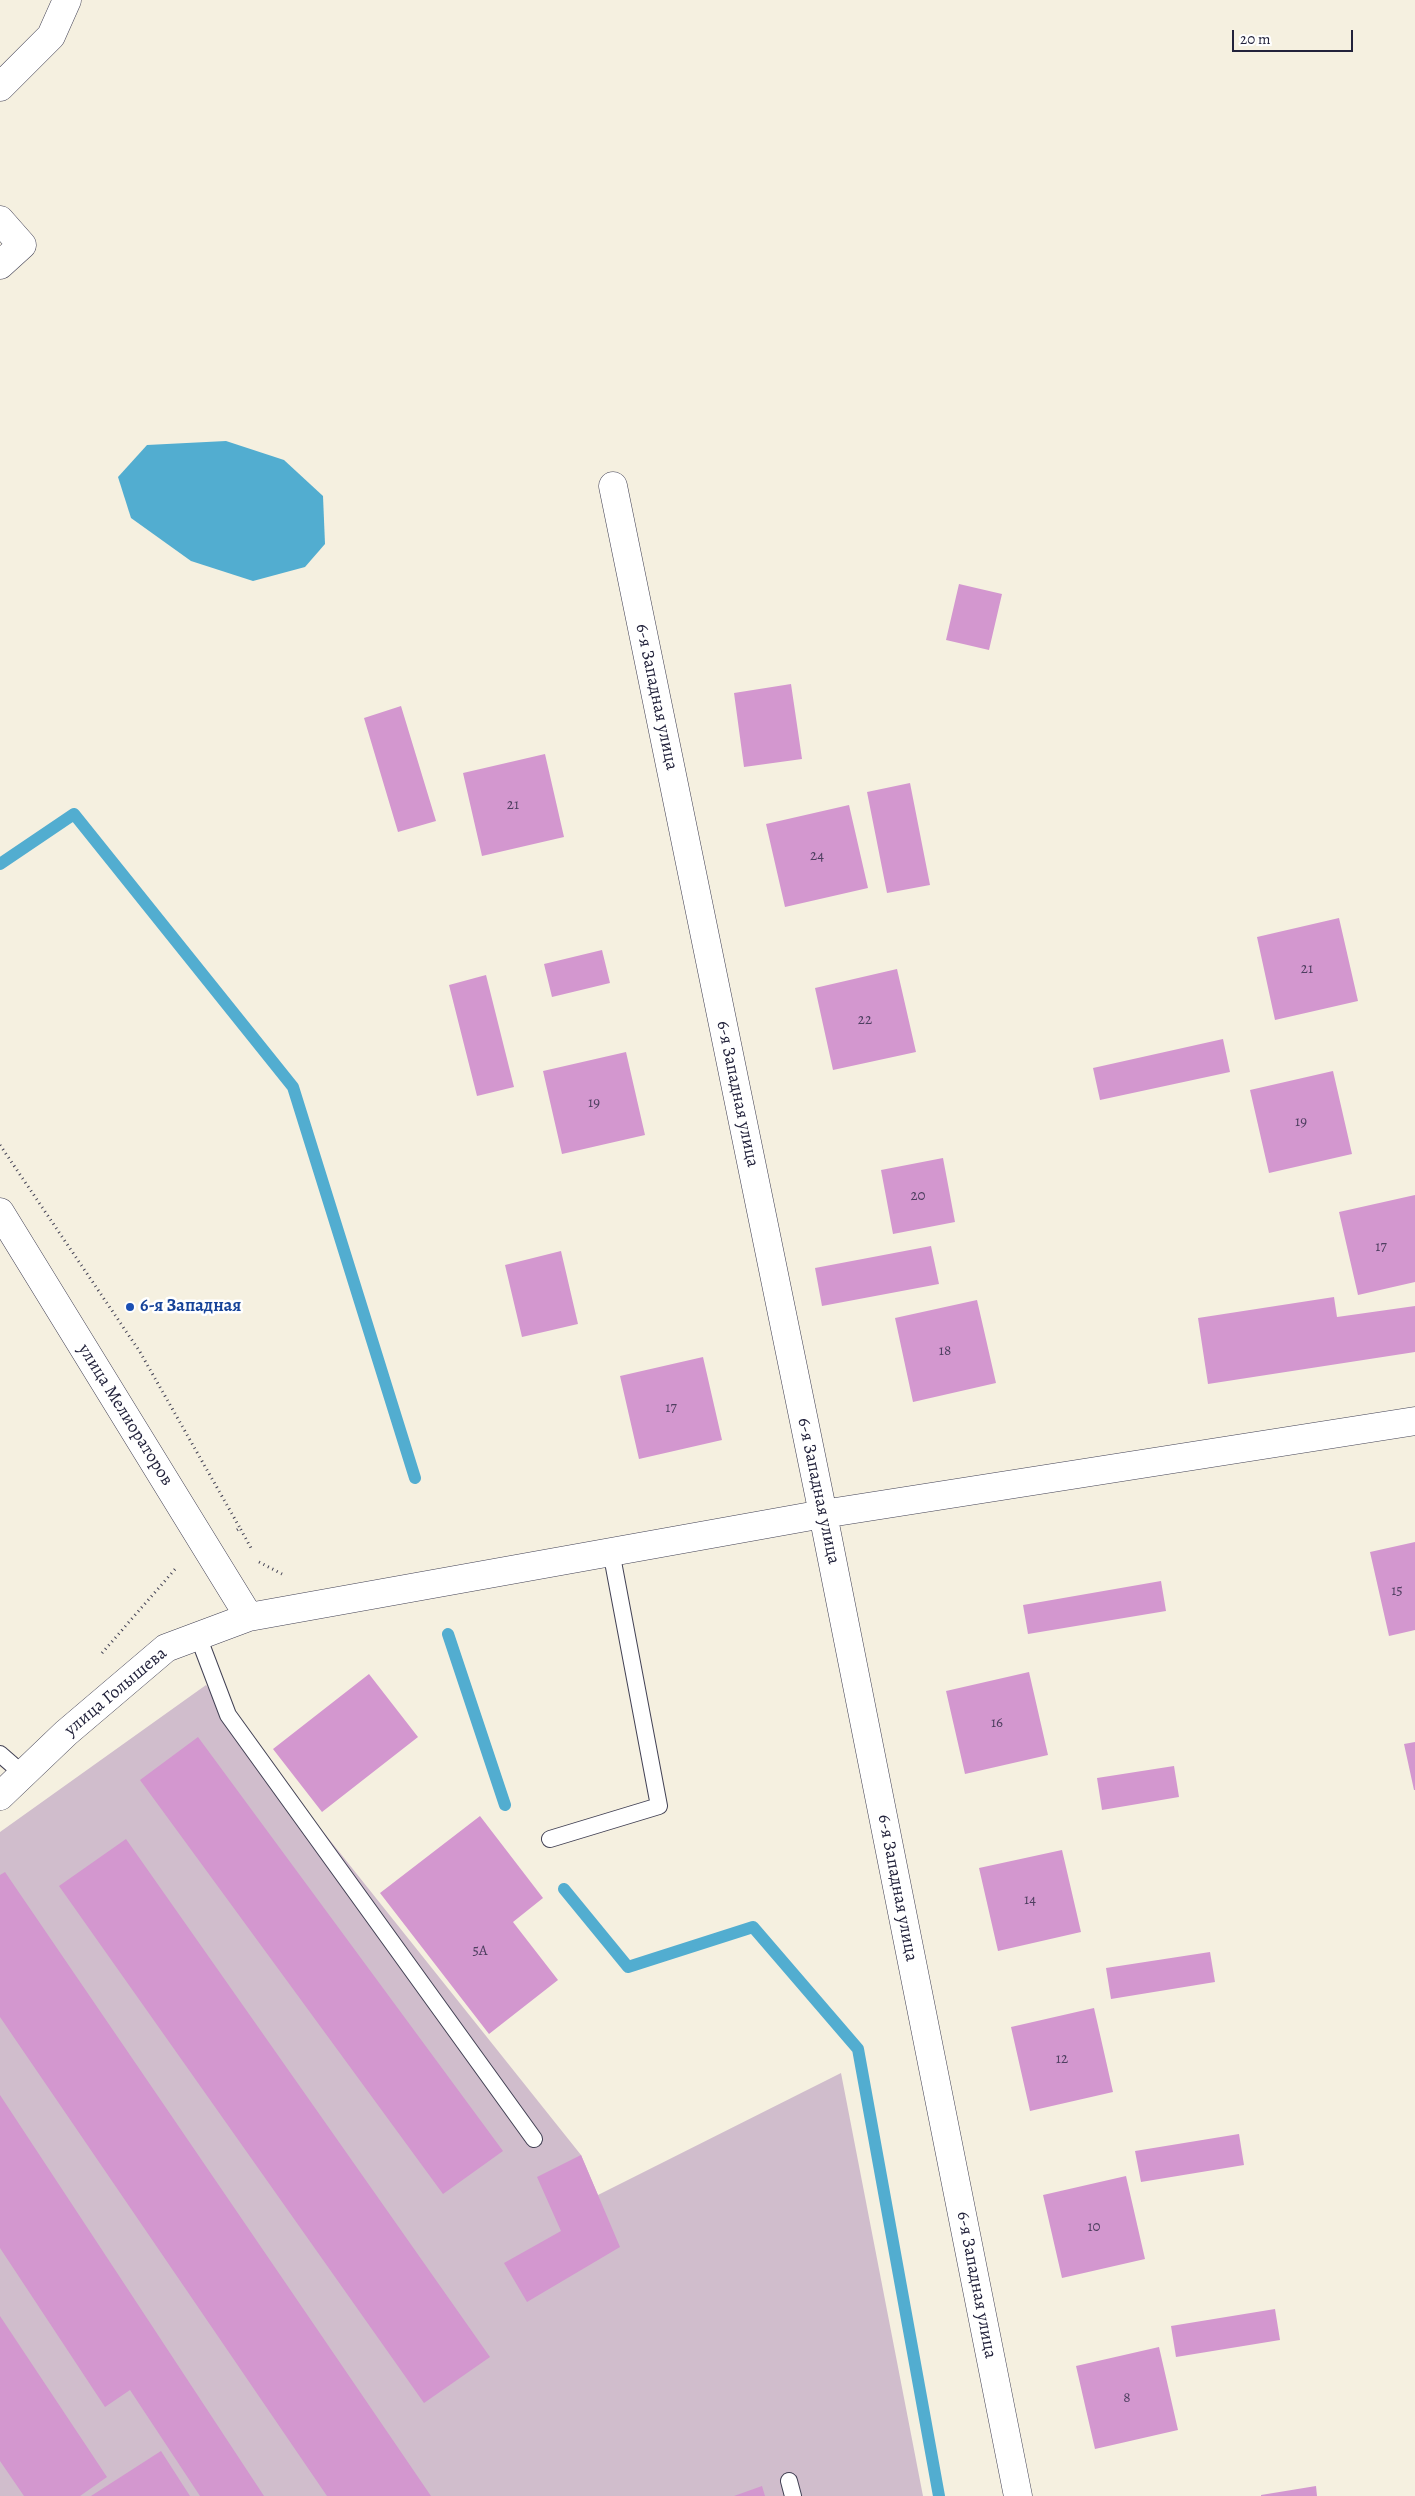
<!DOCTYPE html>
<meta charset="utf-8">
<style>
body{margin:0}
#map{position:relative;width:1415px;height:2496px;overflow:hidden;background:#f5f0e0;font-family:Alegreya,serif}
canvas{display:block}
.scale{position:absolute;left:1232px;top:30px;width:121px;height:22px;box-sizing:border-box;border:2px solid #22223b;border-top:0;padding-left:6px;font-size:15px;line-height:18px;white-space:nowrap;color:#22223b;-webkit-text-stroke:4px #fff;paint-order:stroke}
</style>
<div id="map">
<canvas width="1415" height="2496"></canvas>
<div class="scale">20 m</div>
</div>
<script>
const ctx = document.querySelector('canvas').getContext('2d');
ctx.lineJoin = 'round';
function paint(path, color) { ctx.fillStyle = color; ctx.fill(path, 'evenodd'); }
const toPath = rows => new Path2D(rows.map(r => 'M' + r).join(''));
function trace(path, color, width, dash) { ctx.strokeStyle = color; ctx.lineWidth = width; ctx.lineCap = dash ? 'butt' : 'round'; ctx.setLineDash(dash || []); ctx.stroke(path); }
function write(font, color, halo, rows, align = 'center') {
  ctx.font = font + ' Alegreya,serif'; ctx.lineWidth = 5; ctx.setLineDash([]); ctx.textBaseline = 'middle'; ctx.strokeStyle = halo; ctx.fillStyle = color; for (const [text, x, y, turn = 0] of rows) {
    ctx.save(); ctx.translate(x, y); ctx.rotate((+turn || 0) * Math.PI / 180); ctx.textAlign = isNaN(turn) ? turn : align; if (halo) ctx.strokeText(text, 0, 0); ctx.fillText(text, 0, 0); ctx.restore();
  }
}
const industrial = toPath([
 [206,1685,581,2155,598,2195,841,2073,923,2496,0,2496,0,1832]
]);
const water = toPath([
 [226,441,284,460,323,496,325,544,305,567,253,581,191,561,131,518,118,477,147,445]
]);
const stream = toPath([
 [0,864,74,814,293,1087,415,1478],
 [448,1634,505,1805],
 [564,1889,628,1967,753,1927,858,2049,939,2496]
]);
const building = toPath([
 [959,584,1002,594,989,650,946,640],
 [791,684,802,759,744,767,734,693],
 [401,706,436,821,398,832,364,718],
 [545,754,564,837,482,856,463,773],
 [910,783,930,885,887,893,867,792],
 [849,805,868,888,785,907,766,824],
 [1339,918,1358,1001,1275,1020,1257,937],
 [602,950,610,983,552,997,544,964],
 [897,969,916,1052,833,1070,815,988],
 [486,975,514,1087,477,1096,449,985],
 [1223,1039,1230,1072,1100,1100,1093,1068],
 [626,1052,645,1135,562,1154,543,1071],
 [1333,1071,1352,1154,1269,1173,1250,1090],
 [943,1158,955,1222,893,1234,881,1170],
 [1415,1195,1415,1282,1358,1295,1339,1212],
 [931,1246,939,1284,822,1306,815,1268],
 [561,1251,578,1324,522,1337,505,1265],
 [1334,1297,1337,1317,1415,1306,1415,1352,1208,1384,1198,1318],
 [977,1300,996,1383,913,1402,895,1318],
 [703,1357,722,1440,639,1459,620,1376],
 [1415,1542,1415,1630,1389,1636,1370,1552],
 [1161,1581,1166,1611,1028,1634,1023,1605],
 [1029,1672,1048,1755,965,1774,946,1691],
 [369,1674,418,1737,322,1812,273,1749],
 [198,1737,503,2151,443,2194,140,1780],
 [1415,1742,1415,1790,1414,1790,1404,1744],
 [1174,1766,1179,1797,1102,1810,1097,1778],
 [480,1816,543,1898,513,1922,558,1980,489,2034,380,1893],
 [126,1839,490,2357,424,2403,59,1886],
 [1062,1850,1081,1932,998,1951,979,1868],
 [5,1872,431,2496,327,2496,0,2017,0,1875],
 [1210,1952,1215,1982,1111,1999,1106,1968],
 [1094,2008,1113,2092,1030,2111,1011,2027],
 [0,2095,264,2496,200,2496,130,2390,105,2407,0,2248],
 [1239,2134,1244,2165,1141,2182,1135,2151],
 [581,2155,620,2247,527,2302,504,2263,561,2231,537,2177],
 [1126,2176,1145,2259,1062,2278,1043,2195],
 [1275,2309,1280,2340,1176,2357,1171,2326],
 [0,2316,107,2477,80,2496,24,2496,0,2461],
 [1159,2347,1178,2430,1095,2449,1076,2366],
 [161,2451,190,2496,91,2496],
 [762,2486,765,2496,734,2496],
 [1316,2486,1317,2496,1261,2496,1261,2495]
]);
const path = toPath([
 [0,1145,140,1352,240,1528],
 [237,1530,240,1528,251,1548],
 [259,1562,282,1574],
 [102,1653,177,1567]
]);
const lane = toPath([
 [198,1636,228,1715,534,2139],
 [0,1754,23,1774],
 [550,1839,659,1806,611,1551],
 [789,2481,793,2496]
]);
const street = toPath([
 [0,87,51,36,67,0],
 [0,220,22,245,0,265],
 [613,486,823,1514,1018,2496],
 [0,1212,249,1617],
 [0,1796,66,1733,166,1648,249,1617,823,1514,1415,1421]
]);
const markers = [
 [130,1307,5,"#1a4fb4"]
];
const numberNames = [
 ["21",513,805],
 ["24",817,856],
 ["21",1307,969],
 ["22",865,1020],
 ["19",594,1103],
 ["19",1301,1122],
 ["20",918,1196],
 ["17",1381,1247],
 ["18",945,1351],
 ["17",671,1408],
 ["15",1397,1591],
 ["16",997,1723],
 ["14",1030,1900],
 ["5А",480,1951],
 ["12",1062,2059],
 ["10",1094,2227],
 ["8",1127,2398]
];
const streetNames = [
 ["6-я Западная улица",656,697,78],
 ["6-я Западная улица",737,1094,78],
 ["улица Мелиораторов",125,1415,58],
 ["6-я Западная улица",818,1491,78],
 ["улица Голышева",116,1692,-40],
 ["6-я Западная улица",897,1888,79],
 ["6-я Западная улица",976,2285,79]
];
const transitNames = [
 ["6-я Западная",140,1307]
];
paint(industrial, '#d0bdcc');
paint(water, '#52add0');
trace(stream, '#52add0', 12);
paint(building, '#d397cf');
trace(lane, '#424154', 18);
trace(street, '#424154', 29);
trace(path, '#424154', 3, [1, 4]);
trace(lane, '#fff', 16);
trace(street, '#fff', 28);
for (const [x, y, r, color] of markers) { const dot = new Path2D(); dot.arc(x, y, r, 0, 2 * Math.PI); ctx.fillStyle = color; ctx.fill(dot); trace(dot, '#fff', 2); }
write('15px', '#4e3f60', null, numberNames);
write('18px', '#22223b', '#fff', streetNames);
write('bold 18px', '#164399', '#fff', transitNames, 'left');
</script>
